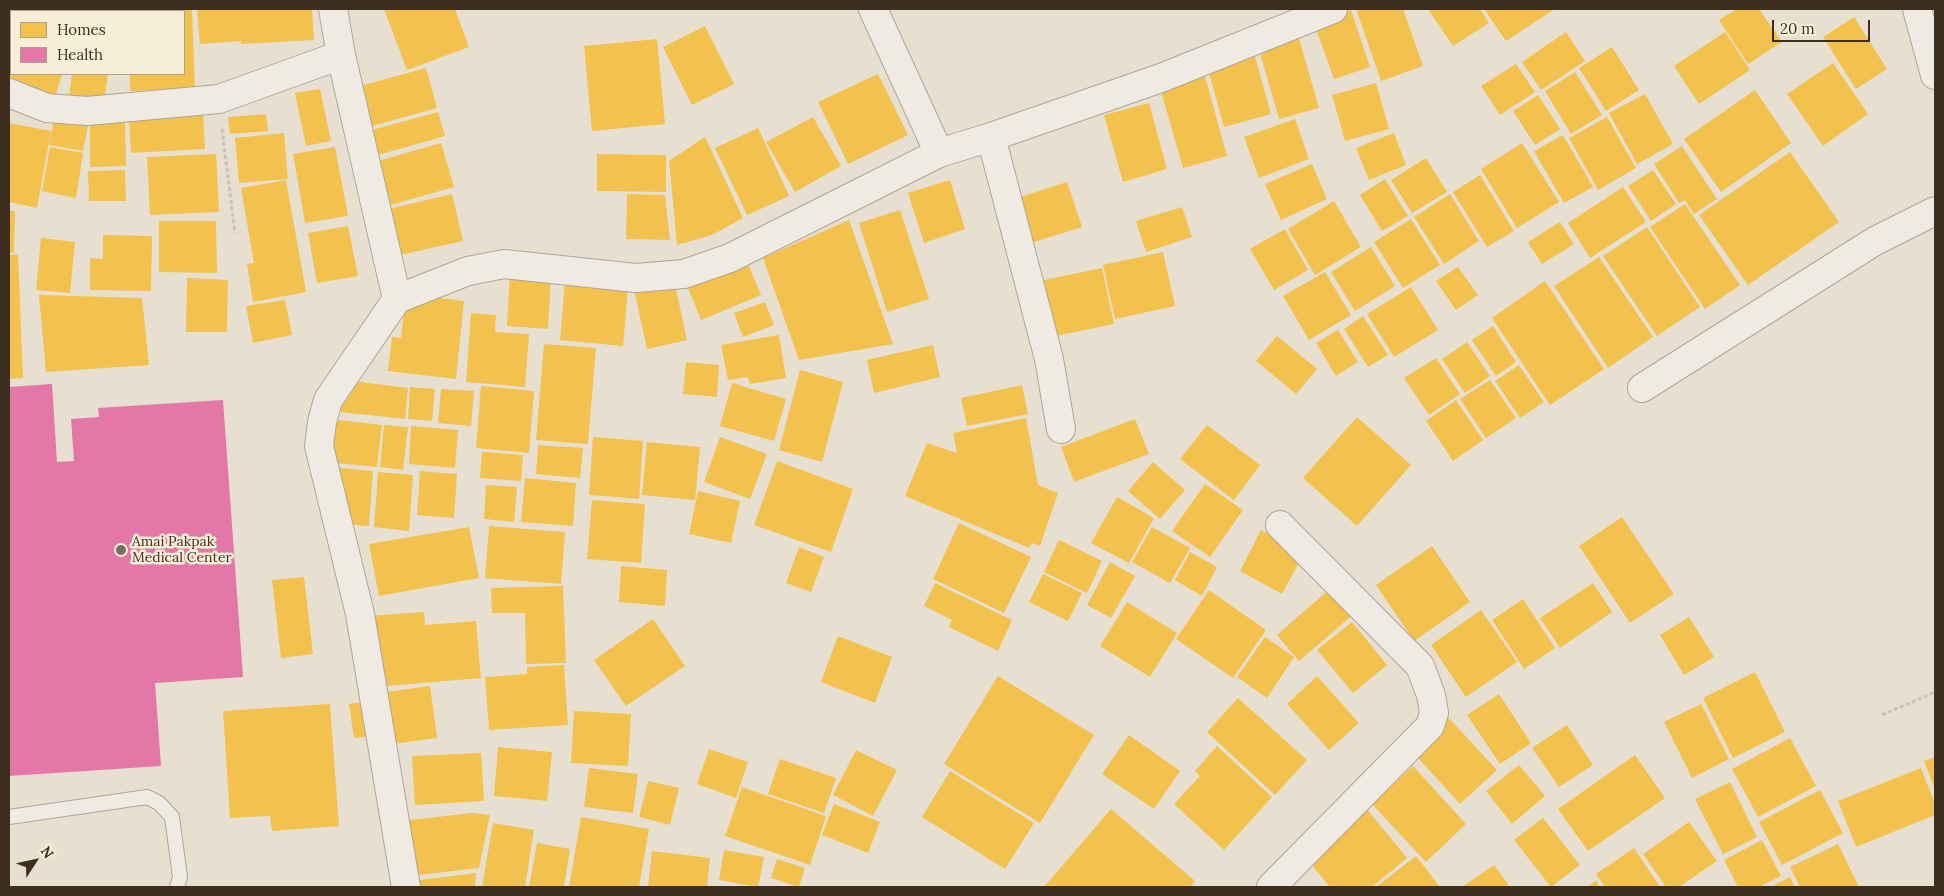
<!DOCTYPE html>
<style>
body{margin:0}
#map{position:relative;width:1944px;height:896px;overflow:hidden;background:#e7e0d1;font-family:Lora,serif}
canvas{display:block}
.frame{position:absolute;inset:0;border:10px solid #3d2e20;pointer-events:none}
.legend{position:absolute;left:10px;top:10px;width:175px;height:65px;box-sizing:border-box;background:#f7eed8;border:1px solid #ada18e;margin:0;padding:6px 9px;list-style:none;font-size:15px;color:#3d2e20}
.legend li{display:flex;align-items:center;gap:10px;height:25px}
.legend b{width:25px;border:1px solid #ada18e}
.north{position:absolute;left:10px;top:836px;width:50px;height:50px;-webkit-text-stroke:4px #f7eed8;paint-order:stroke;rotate:55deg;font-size:14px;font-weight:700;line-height:20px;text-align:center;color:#3d2e20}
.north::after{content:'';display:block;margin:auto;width:18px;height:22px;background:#3d2e20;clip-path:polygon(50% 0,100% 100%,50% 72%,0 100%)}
.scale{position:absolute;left:1772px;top:20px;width:98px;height:22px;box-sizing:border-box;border:2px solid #3d2e20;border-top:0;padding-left:6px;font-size:15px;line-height:18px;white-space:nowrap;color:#3d2e20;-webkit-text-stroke:4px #f7eed8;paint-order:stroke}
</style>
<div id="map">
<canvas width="1944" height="896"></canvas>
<div class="frame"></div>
<ul class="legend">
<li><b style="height:14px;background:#f2c14e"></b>Homes</li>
<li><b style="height:14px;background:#e377a8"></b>Health</li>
</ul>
<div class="north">N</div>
<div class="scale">20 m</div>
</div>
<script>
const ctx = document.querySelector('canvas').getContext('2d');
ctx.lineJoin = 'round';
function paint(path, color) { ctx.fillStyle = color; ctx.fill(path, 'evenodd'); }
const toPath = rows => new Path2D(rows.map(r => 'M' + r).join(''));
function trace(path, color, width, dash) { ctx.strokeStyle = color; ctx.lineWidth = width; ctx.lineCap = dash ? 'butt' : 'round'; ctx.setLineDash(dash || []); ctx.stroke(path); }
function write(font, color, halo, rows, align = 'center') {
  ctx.font = font + ' Lora,serif'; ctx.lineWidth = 5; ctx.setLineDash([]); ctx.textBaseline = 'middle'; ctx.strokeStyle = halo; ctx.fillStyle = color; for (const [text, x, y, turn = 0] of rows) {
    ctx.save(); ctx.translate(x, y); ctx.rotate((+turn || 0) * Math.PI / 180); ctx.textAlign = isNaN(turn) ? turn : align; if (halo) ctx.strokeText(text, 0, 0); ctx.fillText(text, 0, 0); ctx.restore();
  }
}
const homes = toPath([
 [9,9,19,9,18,11,11,11,11,24,9,29],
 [53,9,113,9,113,11,53,11],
 [192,9,195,89,130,91,130,74,184,74,184,10],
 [197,9,312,9,314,40,241,44,241,41,200,44],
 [384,9,455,9,469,47,407,70],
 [1356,9,1403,9,1423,66,1381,81],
 [1428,9,1480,9,1489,23,1453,46],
 [1484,9,1555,9,1506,41],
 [1736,9,1759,9,1782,42,1748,64,1719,20],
 [1351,10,1370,67,1334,79,1314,23],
 [1854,17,1887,69,1856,89,1823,37],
 [705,26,734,84,692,105,663,47],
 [1566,32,1585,61,1541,90,1522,62],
 [1725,32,1750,70,1699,104,1674,66],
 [1298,35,1319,108,1279,119,1258,46],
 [657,39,665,124,592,131,584,46],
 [1612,47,1639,90,1606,111,1579,68],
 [1254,53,1271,114,1224,127,1207,66],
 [1833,63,1868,114,1823,146,1787,94],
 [1516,64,1535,92,1500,115,1481,86],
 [11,68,11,74,62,74,55,97,9,82],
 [426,68,437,108,372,126,360,86],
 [1575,72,1602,115,1571,134,1545,91],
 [72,74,108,74,104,101,69,97],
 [878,74,908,135,848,164,818,102],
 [1205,76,1227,156,1183,168,1160,88],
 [1376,83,1389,129,1345,141,1332,95],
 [320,89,331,141,306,146,295,93],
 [1755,90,1791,143,1721,192,1684,139],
 [1645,94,1673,144,1637,164,1609,113],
 [1538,95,1560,129,1535,145,1513,111],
 [1149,103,1167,169,1123,182,1104,115],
 [438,112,445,136,378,155,372,130],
 [203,114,205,149,131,153,129,118],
 [266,114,268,131,230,134,228,117],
 [813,117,841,166,795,192,766,142],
 [1607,117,1636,168,1598,190,1569,138],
 [54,119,88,126,83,151,49,145],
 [90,119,125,119,126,166,90,167],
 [1295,119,1309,159,1259,178,1244,137],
 [9,123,51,131,37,208,9,202],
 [758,128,789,196,747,215,715,148],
 [284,133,288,179,239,183,235,138],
 [1394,133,1406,165,1369,180,1356,148],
 [1563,135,1593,187,1564,203,1534,151],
 [705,137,743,218,712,235,677,245,669,161],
 [441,143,454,187,391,205,378,161],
 [1522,143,1559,202,1517,228,1481,169],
 [1682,146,1717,199,1694,214,1685,200,1679,203,1654,164],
 [50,147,83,153,76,198,42,191],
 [335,147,348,216,305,223,293,154],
 [1790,152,1839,222,1748,285,1699,215],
 [216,154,219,212,150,215,147,157],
 [597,154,666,155,666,192,597,191],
 [1426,158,1447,192,1412,213,1391,180],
 [1312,164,1327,199,1281,220,1265,184],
 [125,170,126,201,89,201,88,171],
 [1653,170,1676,204,1651,221,1628,186],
 [1480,175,1514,231,1487,247,1453,192],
 [1385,179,1408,216,1382,231,1360,195],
 [286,180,306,292,253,302,247,264,254,263,241,188],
 [950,180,965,229,924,243,908,193],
 [1067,182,1082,227,1031,243,1017,198],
 [1623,187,1646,222,1590,258,1568,223],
 [452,194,463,241,395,256,384,210],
 [627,194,665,195,670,240,626,239],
 [1450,194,1479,241,1444,264,1414,217],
 [1334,201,1361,247,1315,275,1288,229],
 [1685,204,1740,285,1705,309,1650,227],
 [1182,207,1192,237,1146,252,1136,221],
 [900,210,929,299,887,312,859,223],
 [9,211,15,211,14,253,9,252],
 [1411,219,1440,265,1403,288,1374,242],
 [849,220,893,344,799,360,763,258],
 [159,221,216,221,217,273,159,272],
 [1560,222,1574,244,1542,264,1528,242],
 [348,226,358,276,317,283,308,233],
 [1647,227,1700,307,1657,336,1603,256],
 [1285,229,1308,270,1274,290,1250,249],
 [103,235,152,236,151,291,90,290,90,258,103,259],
 [41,238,75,242,70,293,36,290],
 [1371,247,1395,286,1355,311,1331,272],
 [1163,252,1175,306,1115,319,1103,265],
 [9,255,18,255,23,378,9,379],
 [1599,257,1653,337,1608,368,1554,286],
 [747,261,761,295,701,320,687,285],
 [1458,267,1478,295,1456,310,1436,281],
 [1102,268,1114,324,1056,336,1044,280],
 [1325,272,1351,315,1309,340,1283,296],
 [510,273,551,277,548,329,507,326],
 [187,278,228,280,227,332,186,332],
 [674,280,687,340,647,349,634,289],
 [1545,281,1604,369,1550,405,1492,318],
 [565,282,628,288,623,346,560,340],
 [1411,287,1438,330,1394,357,1367,314],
 [39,295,142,298,149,365,46,372],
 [424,296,464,301,456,379,388,371,392,337,401,338,404,310],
 [285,300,292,335,253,343,246,306],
 [765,302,774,325,743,337,734,313],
 [471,313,496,315,495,332,529,334,525,387,466,382],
 [1363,316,1388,355,1368,367,1344,329],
 [1493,326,1516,362,1496,376,1472,340],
 [1338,330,1358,362,1336,376,1316,343],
 [779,335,786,378,750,384,748,377,728,380,721,345],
 [1277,336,1317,369,1296,394,1256,361],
 [1467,342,1490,376,1465,393,1442,359],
 [544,344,596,348,588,444,536,440],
 [933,345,940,377,874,393,867,360],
 [1436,358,1460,394,1429,415,1404,378],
 [686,362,719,365,717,397,683,394],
 [1519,365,1544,402,1520,418,1495,381],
 [800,370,843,382,822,462,779,450],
 [344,380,408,388,405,419,341,412],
 [1490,380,1516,418,1486,438,1460,399],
 [732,383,786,399,774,441,720,426],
 [1022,385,1028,414,967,426,961,398],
 [481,386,534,391,529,453,476,448],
 [410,387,435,389,432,421,408,419],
 [441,389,474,391,471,426,438,423],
 [1456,400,1483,440,1453,461,1426,421],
 [1357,417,1411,465,1357,526,1303,478],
 [1026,418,1038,485,1058,493,1040,546,1032,543,1029,548,905,496,927,443,957,453,953,433],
 [330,419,382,425,377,467,325,462],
 [1135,419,1149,454,1074,482,1061,447],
 [384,425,408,427,403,470,380,467],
 [1207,425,1260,465,1234,500,1180,459],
 [411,426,458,430,455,468,409,464],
 [593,437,643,441,639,499,589,495],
 [720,437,767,454,750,499,704,482],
 [647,442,700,447,695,500,642,495],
 [538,445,583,448,580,478,536,474],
 [482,452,523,455,521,481,480,478],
 [777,461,853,489,831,552,754,525],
 [1153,462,1185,490,1160,519,1128,491],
 [329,467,373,471,369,526,344,524],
 [420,471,457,474,454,518,417,515],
 [378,472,413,475,409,531,374,527],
 [525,478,576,483,573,526,521,522],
 [1205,484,1243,510,1210,557,1172,531],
 [486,485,517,487,514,522,484,519],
 [698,491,740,501,731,543,689,534],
 [1117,497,1154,518,1129,563,1091,543],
 [592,500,645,504,641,563,587,559],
 [1622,517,1674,594,1630,623,1579,546],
 [959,523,1031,557,1004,613,933,579],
 [489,526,565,532,561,584,485,578],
 [469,527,479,578,379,596,369,544],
 [1152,527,1190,548,1170,583,1132,562],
 [1261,530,1304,553,1282,594,1240,571],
 [1059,540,1102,561,1087,593,1044,572],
 [1432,546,1470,602,1414,641,1376,585],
 [799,547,824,557,811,592,786,583],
 [1190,552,1217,567,1202,596,1175,580],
 [1110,562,1135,576,1111,618,1087,605],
 [621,566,667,570,665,606,619,602],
 [1043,574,1082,593,1068,621,1029,602],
 [304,577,313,654,281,658,272,580],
 [935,583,1012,620,998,651,949,627,952,620,924,606],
 [1593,583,1612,612,1560,648,1540,618],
 [563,586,566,663,526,664,525,613,492,613,491,588],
 [1333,586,1356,612,1299,661,1277,635],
 [1209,590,1266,630,1233,678,1176,639],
 [1523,599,1555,648,1524,669,1492,620],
 [1127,602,1177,633,1150,677,1100,646],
 [1481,610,1517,662,1466,697,1431,645],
 [424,612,425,625,476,621,481,678,375,687,369,616],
 [1689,617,1714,657,1684,675,1660,635],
 [653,619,685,666,626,706,594,660],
 [1352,622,1387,665,1353,693,1317,650],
 [838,636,892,657,875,703,821,682],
 [1265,637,1294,657,1267,698,1237,677],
 [564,665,568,725,489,730,485,677,527,674,527,667],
 [1755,672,1785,732,1733,758,1703,698],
 [998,676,1094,735,1040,823,944,764],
 [1317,676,1359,723,1329,750,1287,704],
 [430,686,437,738,393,744,386,692],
 [1499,694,1531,743,1500,764,1467,715],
 [1238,698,1307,760,1275,795,1207,732],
 [369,701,373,736,354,738,349,704],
 [330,704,339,826,272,831,270,816,230,818,223,711],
 [1701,704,1729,759,1692,778,1664,722],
 [574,711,631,714,628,766,571,763],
 [1446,715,1497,770,1460,804,1410,749],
 [1567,725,1593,765,1559,787,1532,748],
 [1129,735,1180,771,1154,809,1102,774],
 [1790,738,1816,786,1758,817,1732,769],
 [1217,746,1272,797,1224,850,1174,804,1200,776,1195,771],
 [498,747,552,752,547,801,494,796],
 [709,749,748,762,736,798,697,784],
 [856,750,897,770,873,816,833,795],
 [481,753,484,801,415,805,412,756],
 [1635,755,1665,798,1588,851,1558,809],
 [1935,757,1935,789,1924,761],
 [780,759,836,778,824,813,768,794],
 [1519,765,1545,796,1512,824,1486,791],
 [1413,766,1466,824,1426,862,1372,804],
 [589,768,638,774,633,813,584,807],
 [1921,768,1935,804,1935,815,1856,847,1838,801],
 [950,771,1034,823,1005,869,922,817],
 [648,781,679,788,670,825,639,817],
 [1730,782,1757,837,1723,854,1695,799],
 [742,787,826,816,810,865,725,836],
 [1820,790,1843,833,1782,865,1759,822],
 [834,804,880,822,868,853,822,835],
 [1365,807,1407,858,1372,887,1330,887,1305,857],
 [1111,809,1195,881,1190,887,1044,887],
 [472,813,490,815,479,868,409,876,402,821],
 [581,817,649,829,639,887,569,887],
 [1543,818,1580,865,1551,887,1514,840],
 [1689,822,1717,861,1679,887,1666,887,1643,854],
 [493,823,534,830,525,887,482,887],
 [1762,840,1781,876,1759,887,1738,887,1724,860],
 [537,843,570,849,564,887,529,887],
 [1838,844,1859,887,1800,887,1790,867],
 [1634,848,1660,887,1605,887,1596,874],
 [724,850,764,857,758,887,719,880],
 [652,851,710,858,707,887,648,887],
 [1416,856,1440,887,1376,887],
 [777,859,805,868,799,887,771,878],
 [1494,865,1510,887,1462,887],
 [476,873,475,887,413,887,412,881],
 [1790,877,1795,887,1771,887],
 [1596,881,1600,887,1587,887]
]);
const health = toPath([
 [52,384,57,462,74,461,71,419,99,417,98,408,223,400,243,677,155,683,161,766,9,776,9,387]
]);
const path = toPath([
 [222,129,235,233],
 [1882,715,1935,692]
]);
const lane = toPath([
 [9,817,147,797,159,803,172,817,180,877,177,887]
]);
const street = toPath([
 [873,9,939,153],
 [1917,9,1935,75],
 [341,55,397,299],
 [9,93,47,108,87,111,219,99,341,55,333,9],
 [991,137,1049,359,1061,429],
 [1642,388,1875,241,1935,211],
 [406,887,360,614,319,446,322,422,328,400,397,299,468,271,504,264,636,278,684,274,730,258,939,153,991,137,1161,78,1333,9],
 [1271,887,1430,726,1434,713,1431,695,1420,666,1280,525]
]);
const markers = [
 [121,550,6,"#786c5e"]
];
const poiNames = [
 ["Amai Pakpak",132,542],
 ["Medical Center",132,558]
];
paint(homes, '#f2c14e');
paint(health, '#e377a8');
trace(lane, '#ada599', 16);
trace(street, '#ada599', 30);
trace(path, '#c8c2b9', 3, [4, 2.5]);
trace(lane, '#efebe3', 14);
trace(street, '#efebe3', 28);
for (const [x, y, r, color] of markers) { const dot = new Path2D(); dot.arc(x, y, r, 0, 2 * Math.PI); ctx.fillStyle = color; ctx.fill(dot); trace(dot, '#f7eed8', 2); }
write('14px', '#3d2e20', '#f7eed8', poiNames, 'left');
</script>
